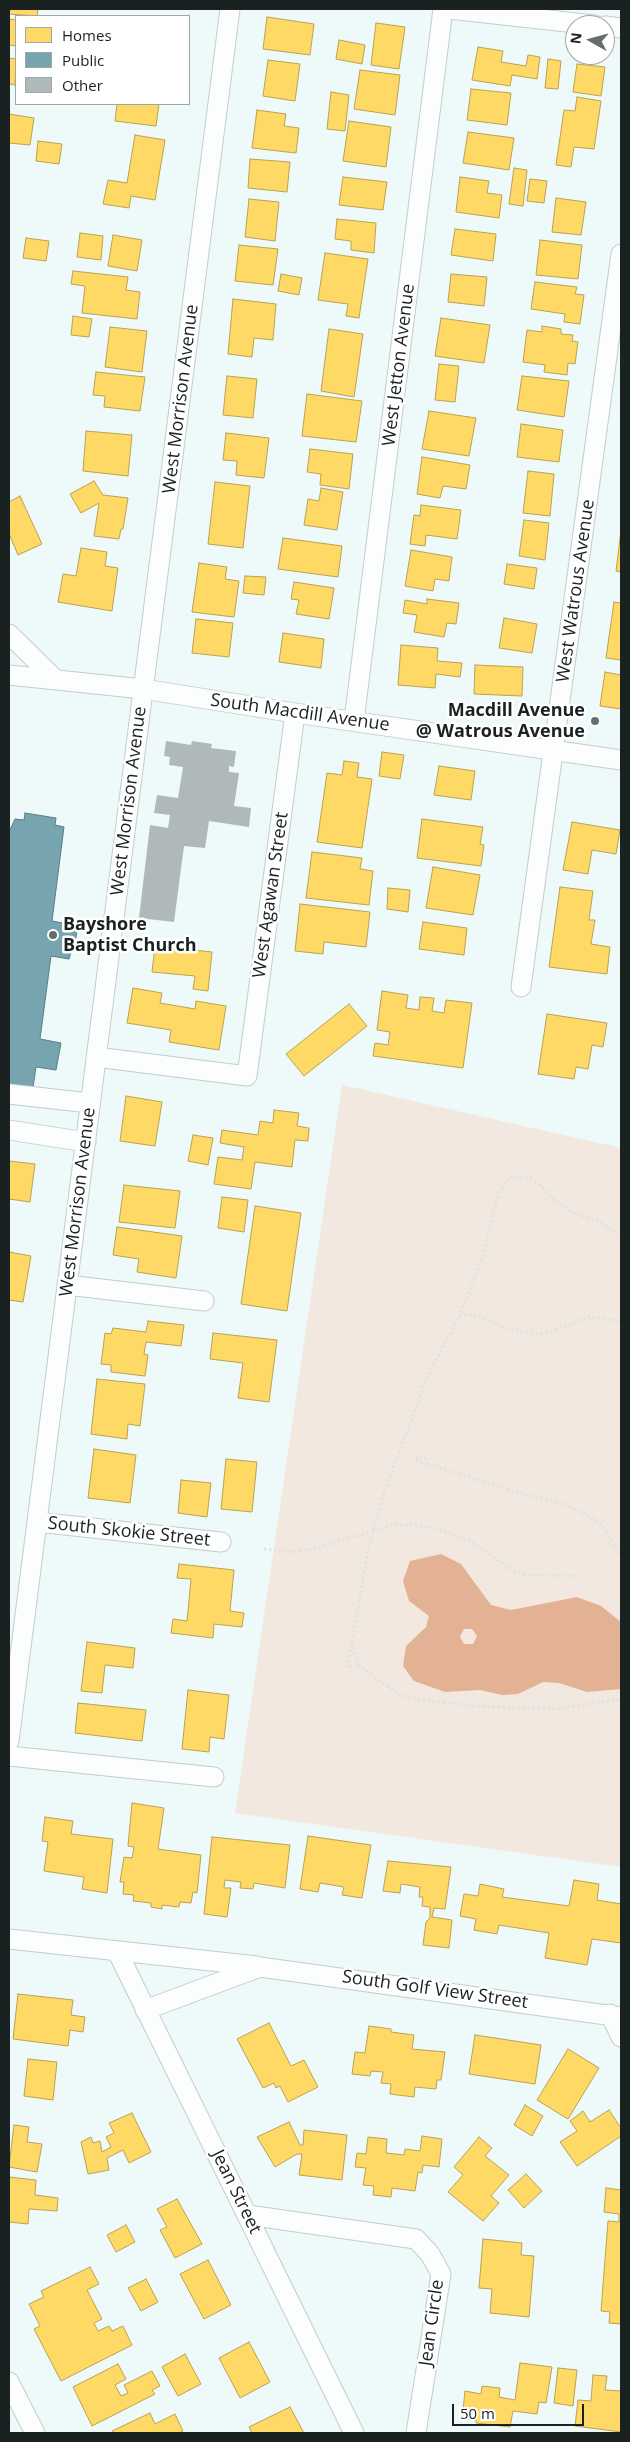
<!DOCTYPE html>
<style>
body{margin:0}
#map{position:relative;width:630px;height:2442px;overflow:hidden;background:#eef9f9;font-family:"Open Sans",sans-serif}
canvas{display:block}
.frame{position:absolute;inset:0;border:10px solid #1a2121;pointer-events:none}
.legend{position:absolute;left:15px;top:15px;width:175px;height:90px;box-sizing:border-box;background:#fff;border:1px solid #a3a6a6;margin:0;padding:6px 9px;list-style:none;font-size:15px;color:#1a2121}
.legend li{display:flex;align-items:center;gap:10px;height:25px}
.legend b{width:25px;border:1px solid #a3a6a6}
.north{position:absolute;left:565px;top:15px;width:50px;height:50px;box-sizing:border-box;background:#fff;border:1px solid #a3a6a6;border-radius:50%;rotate:277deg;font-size:14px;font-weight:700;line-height:20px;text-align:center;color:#1a2121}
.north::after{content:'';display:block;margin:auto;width:18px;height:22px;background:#646d6d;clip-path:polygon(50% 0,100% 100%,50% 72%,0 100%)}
.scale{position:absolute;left:452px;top:2404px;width:132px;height:22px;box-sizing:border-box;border:2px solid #1a2121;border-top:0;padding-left:6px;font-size:15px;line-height:18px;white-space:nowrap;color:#1a2121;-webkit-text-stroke:4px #fff;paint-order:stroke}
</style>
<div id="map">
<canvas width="630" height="2442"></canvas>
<div class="frame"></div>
<ul class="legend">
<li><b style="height:14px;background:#ffd966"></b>Homes</li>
<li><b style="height:14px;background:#76a5af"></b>Public</li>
<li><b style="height:14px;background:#b0b9b9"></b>Other</li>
</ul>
<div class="north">N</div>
<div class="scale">50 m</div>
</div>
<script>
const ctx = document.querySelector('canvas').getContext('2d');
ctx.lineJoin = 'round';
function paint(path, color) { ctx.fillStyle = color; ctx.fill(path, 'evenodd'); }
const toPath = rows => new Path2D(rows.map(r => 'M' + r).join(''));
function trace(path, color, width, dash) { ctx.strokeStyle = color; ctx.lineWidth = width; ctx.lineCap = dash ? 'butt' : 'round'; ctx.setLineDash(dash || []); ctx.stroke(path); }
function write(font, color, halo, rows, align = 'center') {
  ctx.font = font + ' "Open Sans",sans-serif'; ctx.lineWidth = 5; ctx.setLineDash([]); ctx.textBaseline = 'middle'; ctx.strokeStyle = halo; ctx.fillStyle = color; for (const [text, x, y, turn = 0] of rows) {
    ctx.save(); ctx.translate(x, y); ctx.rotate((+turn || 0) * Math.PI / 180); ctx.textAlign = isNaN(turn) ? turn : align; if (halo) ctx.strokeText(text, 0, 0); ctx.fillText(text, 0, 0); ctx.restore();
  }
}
const green = toPath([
 [342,1085,621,1148,621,1867,235,1813]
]);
const water = toPath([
 [441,1554,461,1564,491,1605,511,1610,577,1597,601,1606,621,1622,621,1689,587,1692,559,1683,543,1682,518,1694,502,1695,480,1690,445,1692,414,1681,403,1666,406,1646,426,1627,429,1616,409,1601,403,1581,410,1561],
 [464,1629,472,1629,477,1636,473,1644,464,1644,460,1637]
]);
const homes = toPath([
 [9,9,38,9,37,16,9,14,9,9],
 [267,17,314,24,310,55,263,49,267,17],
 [9,19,16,20,16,46,9,45,9,19],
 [376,23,405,27,399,69,371,65,376,23],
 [339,40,365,45,362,64,336,59,339,40],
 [478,47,503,51,501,62,526,66,528,55,540,57,537,79,512,75,510,86,472,80,478,47],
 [9,58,16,59,15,85,9,84,9,58],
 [548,59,561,61,558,89,545,88,548,59],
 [268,60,300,64,295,101,263,96,268,60],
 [577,64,605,67,601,96,573,92,577,64],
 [360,70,400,75,395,115,354,109,360,70],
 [471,89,511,93,507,125,467,120,471,89],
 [331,92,349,95,345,131,327,129,331,92],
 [577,97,601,101,594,149,574,147,571,167,556,165,564,110,575,111,577,97],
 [117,104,159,104,156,126,115,121,117,104],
 [257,110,286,114,284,126,299,128,296,153,252,148,257,110],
 [9,114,34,118,30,145,9,143,9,114],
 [349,121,391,127,386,167,343,161,349,121],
 [468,132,514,138,509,170,463,163,468,132],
 [135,135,165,140,155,200,131,196,129,208,103,204,108,180,127,183,135,135],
 [38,141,62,144,59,164,36,161,38,141],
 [250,159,290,162,287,192,248,188,250,159],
 [514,168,527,170,523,206,509,204,514,168],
 [343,177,387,182,383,210,339,205,343,177],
 [460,177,489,181,487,193,502,195,499,218,456,212,460,177],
 [530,179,547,181,544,203,527,201,530,179],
 [556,198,586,202,581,235,552,232,556,198],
 [249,199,279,202,275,241,245,237,249,199],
 [337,219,376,223,374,253,351,250,351,241,335,239,337,219],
 [455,229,496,234,493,261,451,255,455,229],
 [80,233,103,236,101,260,77,257,80,233],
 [113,235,142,240,137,271,108,266,113,235],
 [26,238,49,241,46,261,23,258,26,238],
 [540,240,582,245,578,279,536,275,540,240],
 [239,245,278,249,273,285,235,281,239,245],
 [325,253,368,259,359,318,346,316,348,304,318,300,325,253],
 [73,271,128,277,126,290,140,292,137,319,82,313,85,286,71,284,73,271],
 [281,274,302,278,299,295,278,291,281,274],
 [451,274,487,277,484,306,448,302,451,274],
 [535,282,577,287,575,294,584,295,580,324,564,322,565,314,531,309,535,282],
 [233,299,276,304,273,340,254,338,252,357,228,354,233,299],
 [73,316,92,319,89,337,71,335,73,316],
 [441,318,490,325,484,363,435,356,441,318],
 [542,326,561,329,561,334,573,335,572,341,578,342,575,364,568,363,567,375,544,372,545,365,523,362,527,330,542,332,542,326],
 [110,327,147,331,142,372,105,367,110,327],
 [329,329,363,334,354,397,321,391,329,329],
 [439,364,459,366,455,402,435,400,439,364],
 [96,372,145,377,140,411,104,407,105,396,93,395,96,372],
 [227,376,257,379,253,418,223,415,227,376],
 [522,376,569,381,564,417,517,410,522,376],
 [307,394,362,401,356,442,302,436,307,394],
 [429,411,476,418,469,456,422,449,429,411],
 [521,424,563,430,559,462,517,457,521,424],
 [86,431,132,435,128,476,83,471,86,431],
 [226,433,269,438,264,478,236,475,237,461,223,460,226,433],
 [310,449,353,454,349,489,320,485,321,474,307,472,310,449],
 [422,457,470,465,466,489,443,486,440,498,417,494,422,457],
 [528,471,554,474,550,516,523,513,528,471],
 [94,481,103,495,128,498,123,529,121,529,119,539,94,536,99,503,81,513,70,494,94,481],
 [215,482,250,486,243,548,208,544,215,482],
 [321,488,343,492,337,530,304,525,308,499,319,501,321,488],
 [20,496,42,544,18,555,9,534,9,502,20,496],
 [421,505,461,510,457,539,426,535,425,546,410,544,414,515,420,516,421,505],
 [524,520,549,523,545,560,519,556,524,520],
 [621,530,621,572,616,571,621,530],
 [283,538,342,546,338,577,278,569,283,538],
 [81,548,107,552,105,566,118,568,112,611,58,602,63,574,76,576,81,548],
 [411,550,452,557,449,581,435,579,433,591,405,586,411,550],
 [199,563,227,567,225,579,239,581,234,617,192,612,199,563],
 [507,564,537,568,534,589,504,584,507,564],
 [245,576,266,577,264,595,243,593,245,576],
 [294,582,334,588,329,619,296,614,299,600,291,599,294,582],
 [427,599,459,603,456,624,447,623,444,637,414,632,417,615,403,613,405,600,427,604,427,599],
 [614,602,621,603,621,660,606,658,614,602],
 [504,618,537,624,532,653,499,648,504,618],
 [196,619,233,623,229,657,192,653,196,619],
 [283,633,324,639,321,668,279,662,283,633],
 [401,645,438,648,437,661,462,663,460,677,436,674,435,688,398,685,401,645],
 [475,665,523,667,522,696,474,694,475,665],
 [605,672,621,675,621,709,600,706,605,672],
 [382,752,404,755,400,779,379,776,382,752],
 [344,761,359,763,357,777,372,779,362,848,317,842,327,773,342,775,344,761],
 [439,766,475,771,471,800,434,795,439,766],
 [422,819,483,827,480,844,484,845,481,866,417,858,422,819],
 [572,822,620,830,616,854,592,850,588,874,563,870,572,822],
 [312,852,362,858,360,869,373,871,369,905,306,898,312,852],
 [433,867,480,875,473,915,426,908,433,867],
 [560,887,593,891,589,920,595,920,591,944,610,947,607,974,549,967,560,887],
 [388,888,410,890,408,912,387,909,388,888],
 [300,904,370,912,366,947,324,942,323,954,295,951,300,904],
 [423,922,467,928,464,955,419,949,423,922],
 [155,946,212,952,208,991,193,989,195,976,152,972,155,946],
 [133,988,162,993,160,1003,195,1009,196,1001,226,1006,219,1050,169,1042,171,1030,127,1023,133,988],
 [382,991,408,995,406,1008,419,1010,420,997,434,998,432,1011,444,1013,446,1000,472,1003,463,1068,373,1056,375,1043,388,1045,390,1032,377,1030,382,991],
 [349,1004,367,1026,304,1076,286,1054,349,1004],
 [547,1014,607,1023,603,1047,592,1045,588,1069,576,1067,574,1079,538,1074,547,1014],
 [126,1096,162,1102,155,1146,120,1141,126,1096],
 [274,1110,299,1113,297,1126,309,1128,308,1141,295,1140,292,1167,255,1162,251,1189,214,1184,218,1157,242,1160,244,1147,220,1143,222,1130,258,1135,260,1121,273,1123,274,1110],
 [193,1135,213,1138,208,1165,188,1161,193,1135],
 [9,1161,35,1164,30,1202,9,1199,9,1161],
 [124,1185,180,1191,175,1228,119,1222,124,1185],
 [222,1197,248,1200,244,1232,218,1228,222,1197],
 [255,1206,301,1213,287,1311,241,1304,255,1206],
 [117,1227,182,1236,176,1278,137,1272,139,1259,113,1255,117,1227],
 [9,1252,31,1256,23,1302,9,1300,9,1252],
 [148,1321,184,1325,181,1346,146,1342,144,1354,148,1355,145,1376,111,1372,111,1365,101,1364,105,1333,111,1334,113,1328,146,1332,148,1321],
 [213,1333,277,1340,269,1402,238,1398,243,1363,210,1359,213,1333],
 [97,1379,145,1384,140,1426,128,1424,127,1439,91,1434,97,1379],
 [94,1449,136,1455,130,1503,88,1498,94,1449],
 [226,1459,257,1462,252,1512,221,1509,226,1459],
 [181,1480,211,1483,207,1517,178,1513,181,1480],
 [179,1564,234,1570,230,1611,244,1613,242,1627,214,1624,213,1638,171,1633,173,1619,187,1621,191,1579,177,1578,179,1564],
 [87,1642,135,1648,133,1668,105,1665,102,1693,81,1691,87,1642],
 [188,1690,229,1695,224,1739,210,1737,209,1752,182,1749,188,1690],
 [78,1703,146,1710,142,1741,75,1733,78,1703],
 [132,1803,164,1808,158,1849,201,1855,197,1893,193,1892,191,1903,180,1902,179,1907,162,1905,162,1909,151,1907,151,1903,133,1901,134,1895,123,1894,124,1882,120,1882,124,1857,132,1858,134,1847,128,1846,132,1803],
 [45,1817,73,1821,71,1834,113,1839,107,1893,82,1889,84,1877,44,1871,48,1842,42,1841,45,1817],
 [308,1836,371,1845,362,1898,342,1895,344,1887,320,1883,318,1892,300,1889,308,1836],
 [212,1837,290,1845,285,1888,254,1883,253,1889,240,1888,241,1882,225,1880,224,1888,231,1888,227,1917,204,1914,212,1837],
 [388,1861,451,1867,445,1909,434,1908,432,1917,452,1920,449,1948,423,1945,426,1922,430,1918,430,1907,422,1906,423,1897,419,1897,420,1887,401,1884,400,1893,383,1891,388,1861],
 [574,1880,599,1884,597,1900,621,1904,621,1943,592,1939,587,1965,545,1958,549,1933,499,1925,497,1934,474,1930,476,1919,460,1916,464,1894,478,1896,480,1884,504,1889,502,1897,569,1906,574,1880],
 [18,1994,73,2000,71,2015,85,2017,83,2032,70,2030,68,2046,13,2039,18,1994],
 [269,2023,291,2066,304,2060,318,2087,288,2102,280,2086,276,2088,274,2083,263,2088,237,2039,269,2023],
 [369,2026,391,2029,391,2032,414,2035,412,2049,445,2052,441,2080,437,2080,436,2089,415,2087,414,2097,390,2094,391,2084,381,2083,383,2072,371,2071,370,2076,352,2074,355,2052,365,2053,369,2026],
 [475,2035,541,2045,535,2084,469,2074,475,2035],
 [568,2049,599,2068,568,2119,537,2100,568,2049],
 [28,2059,57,2062,53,2100,24,2096,28,2059],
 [525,2105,543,2116,532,2136,514,2125,525,2105],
 [609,2110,621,2128,621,2136,577,2166,560,2142,577,2131,570,2121,583,2111,590,2122,609,2110],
 [132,2113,151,2152,129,2163,123,2150,107,2158,109,2170,88,2174,81,2142,91,2137,93,2143,100,2141,102,2152,111,2147,106,2137,114,2133,109,2123,132,2113],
 [289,2122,300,2145,303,2145,304,2130,347,2135,342,2180,299,2175,302,2154,297,2154,275,2167,257,2137,289,2122],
 [14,2125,29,2127,27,2142,42,2144,37,2172,9,2167,14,2125],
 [422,2136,442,2139,439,2167,423,2165,422,2173,418,2172,415,2191,392,2188,391,2197,373,2195,374,2186,363,2185,366,2168,355,2167,357,2153,366,2154,368,2137,387,2139,386,2153,404,2155,405,2149,420,2151,422,2136],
 [479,2137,492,2148,485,2156,509,2175,491,2196,499,2203,483,2221,448,2192,463,2175,454,2167,479,2137],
 [526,2174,542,2191,524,2208,508,2190,526,2174],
 [9,2177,36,2180,35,2195,58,2198,57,2211,29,2209,28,2224,9,2222,9,2177],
 [606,2188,621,2190,621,2324,609,2323,610,2312,601,2311,608,2221,619,2222,619,2214,604,2212,606,2188],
 [177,2199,202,2244,175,2258,160,2230,167,2227,157,2209,177,2199],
 [126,2225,135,2242,116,2252,107,2235,126,2225],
 [483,2239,522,2243,521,2255,534,2256,529,2317,490,2313,492,2289,479,2288,483,2239],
 [208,2260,231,2305,204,2319,180,2274,208,2260],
 [90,2267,99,2284,87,2290,102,2319,94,2323,98,2331,109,2326,112,2331,123,2326,132,2345,61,2381,34,2329,40,2326,29,2304,44,2297,41,2291,90,2267],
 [146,2279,158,2302,141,2311,128,2288,146,2279],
 [249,2342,270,2382,240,2398,219,2358,249,2342],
 [185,2354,201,2384,178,2396,162,2367,185,2354],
 [520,2363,552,2367,546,2403,539,2402,537,2414,513,2411,510,2427,476,2423,477,2412,463,2410,465,2391,481,2394,482,2386,500,2388,499,2397,515,2400,520,2363],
 [118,2364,126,2379,115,2385,121,2396,128,2393,124,2385,152,2371,160,2386,152,2390,155,2394,92,2426,73,2387,118,2364],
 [558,2368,577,2370,573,2406,554,2403,558,2368],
 [593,2375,607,2376,605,2390,621,2391,621,2432,575,2426,578,2400,591,2401,593,2375],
 [290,2407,304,2433,252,2433,249,2427,290,2407],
 [150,2413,155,2424,175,2414,183,2431,179,2433,113,2433,112,2431,150,2413]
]);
const public = toPath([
 [25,813,56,818,55,825,64,827,52,921,78,926,74,948,72,948,69,959,51,956,40,1039,61,1043,56,1070,36,1067,33,1087,9,1084,9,832,15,819,24,820,25,813]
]);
const building = toPath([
 [166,741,191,745,192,741,212,744,211,748,236,751,234,767,229,766,229,772,239,773,234,806,251,808,249,827,209,821,205,848,184,846,174,922,139,918,150,825,168,828,170,815,154,813,157,795,178,798,183,767,169,765,170,757,164,756]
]);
const path = toPath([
 [459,1317,481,1262,498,1194,506,1181,515,1176,531,1179,539,1184,554,1200,573,1213,600,1222,621,1236],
 [428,1464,425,1457,420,1456,415,1460,449,1471,506,1489,564,1504,589,1516,600,1523,621,1556],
 [264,1549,291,1552,313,1549,392,1525,416,1525,438,1529,471,1541,509,1568,525,1575,580,1576],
 [352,1642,358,1665,347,1667,352,1642,368,1551,383,1495,428,1376,458,1318,464,1315,477,1315,503,1327,527,1333,544,1334,589,1317,621,1321],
 [358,1665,400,1695,423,1700,475,1706,554,1709,621,1699]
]);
const minor = toPath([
 [449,9,594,25],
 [605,26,621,28],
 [9,634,56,680],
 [9,675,143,689,295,713,621,760],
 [354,721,443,9],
 [521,987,621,254],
 [96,1057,247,1076,295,713],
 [9,1094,90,1103],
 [9,1130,86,1142],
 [67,1285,204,1301],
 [37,1522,221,1542],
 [9,1741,230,9],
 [9,1756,214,1777],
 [9,1939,257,1966],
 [117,1951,354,2433],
 [145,2010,260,1967,621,2017],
 [610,2014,621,2037],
 [248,2215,416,2239,430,2254,441,2274,416,2433],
 [9,2382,35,2433]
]);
const markers = [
 [595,721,5,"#646d6d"],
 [53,935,5,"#646d6d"]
];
const streetNames = [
 ["West Jetton Avenue",399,365,-83],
 ["West Morrison Avenue",181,399,-83],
 ["West Watrous Avenue",576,591,-82],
 ["South Macdill Avenue",300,713,8],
 ["West Morrison Avenue",129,801,-83],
 ["West Agawan Street",271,895,-82],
 ["West Morrison Avenue",78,1202,-83],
 ["South Skokie Street",129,1532,6],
 ["South Golf View Street",435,1990,8],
 ["Jean Street",236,2192,64],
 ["Jean Circle",432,2323,-82]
];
const poiNames = [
 ["Macdill Avenue",585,711],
 ["@ Watrous Avenue",585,732],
 ["Bayshore",63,925,"left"],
 ["Baptist Church",63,946,"left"]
];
paint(green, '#f2e8e0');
paint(water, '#e3b294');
paint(homes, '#ffd966');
trace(homes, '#baa251', 1);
paint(public, '#76a5af');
trace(public, '#5a7d84', 1);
paint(building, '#b0b9b9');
trace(minor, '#c4cccc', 21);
trace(path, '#dfe3e3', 3, [2.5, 2.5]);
trace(minor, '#fcfefe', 19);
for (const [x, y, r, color] of markers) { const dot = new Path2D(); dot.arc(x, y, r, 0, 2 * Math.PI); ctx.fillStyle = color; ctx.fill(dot); trace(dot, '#fff', 2); }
write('18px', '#1a2121', '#fff', streetNames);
write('bold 18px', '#1a2121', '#fff', poiNames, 'right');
</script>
